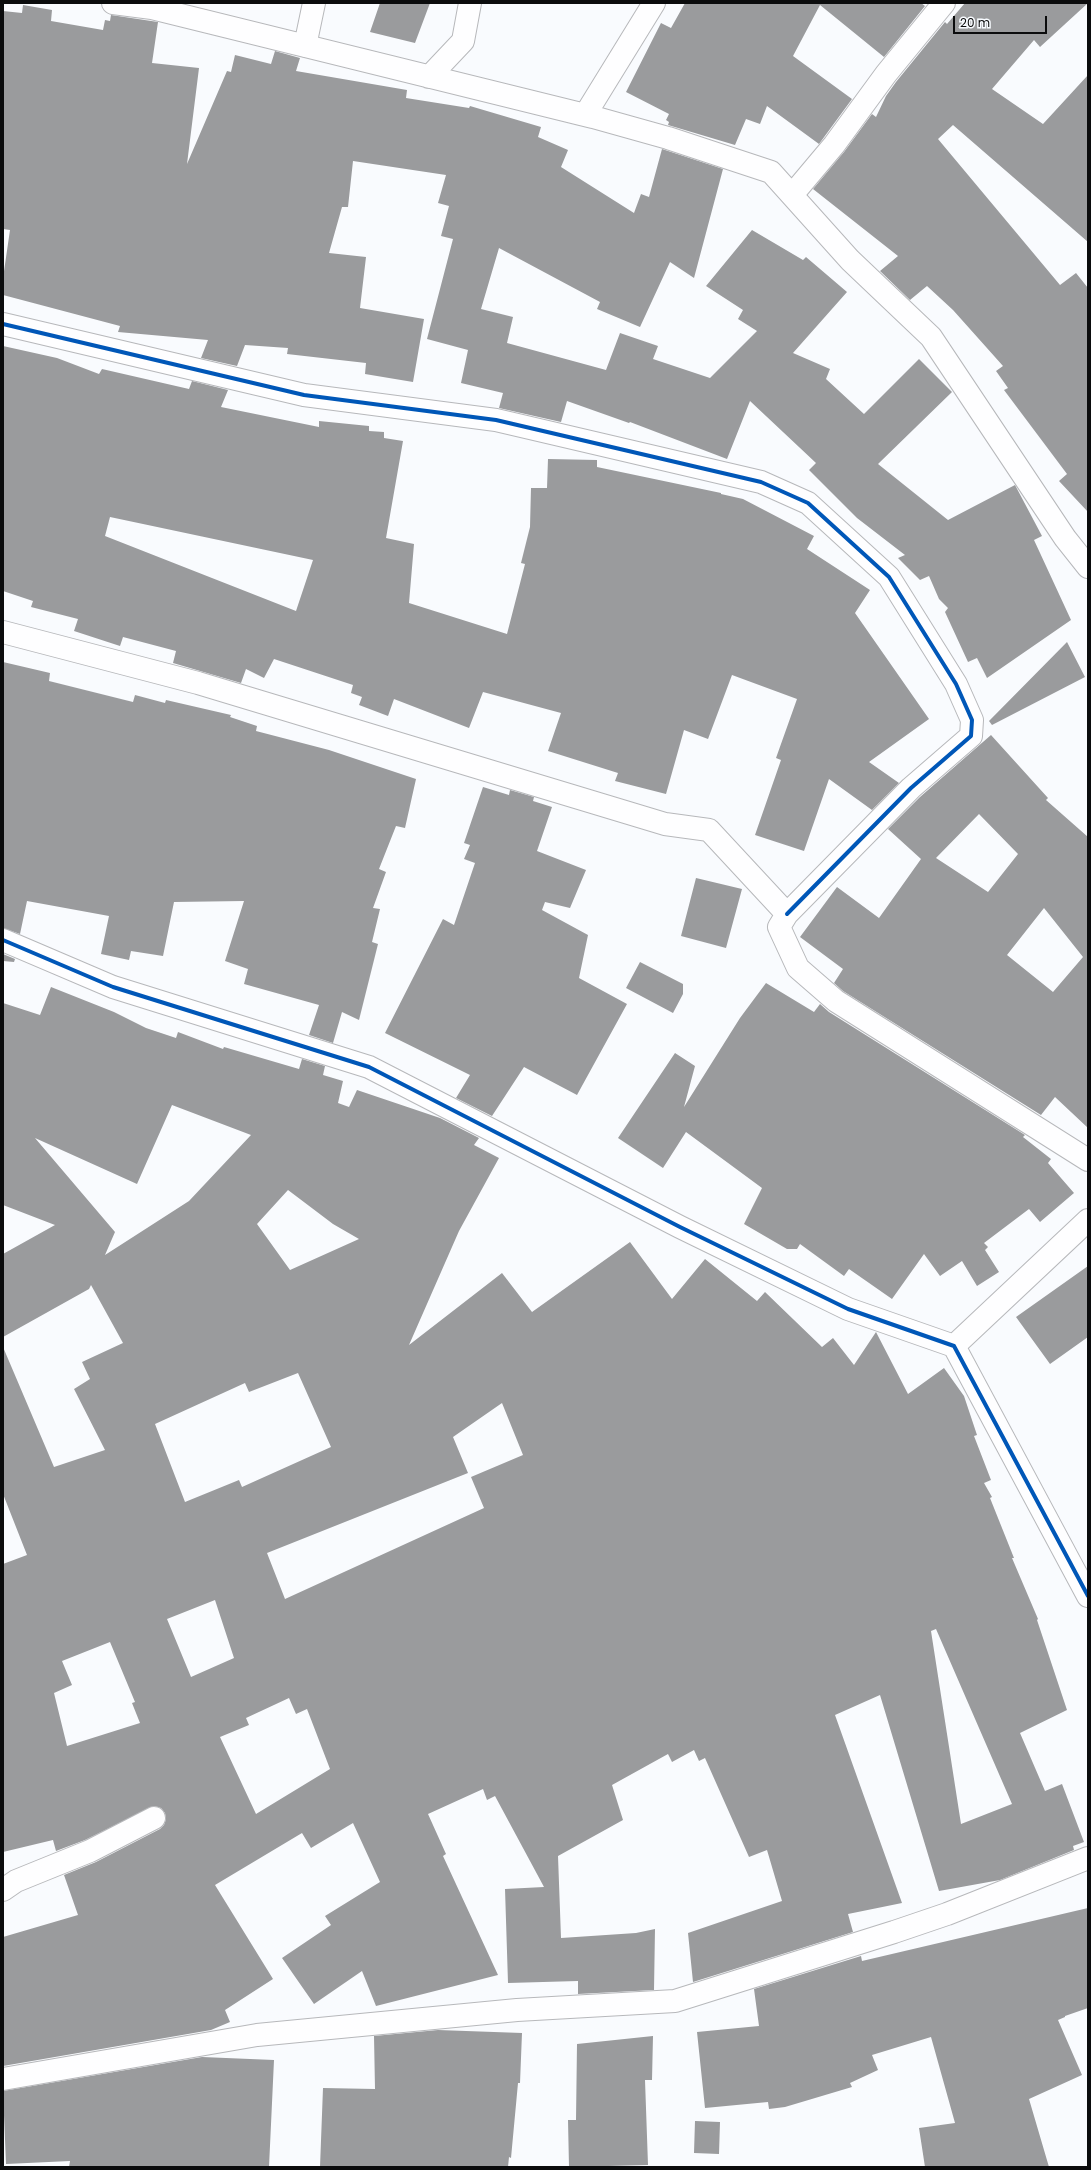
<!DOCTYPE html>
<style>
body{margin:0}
#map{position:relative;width:1091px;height:2170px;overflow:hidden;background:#f9fbfe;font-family:Poppins,sans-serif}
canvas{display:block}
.frame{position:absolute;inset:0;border:4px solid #0b0c0d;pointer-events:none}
.scale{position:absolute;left:953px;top:16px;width:94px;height:18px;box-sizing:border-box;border:2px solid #0b0c0d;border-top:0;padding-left:5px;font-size:12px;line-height:14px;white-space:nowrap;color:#0b0c0d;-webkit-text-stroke:3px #f8fbff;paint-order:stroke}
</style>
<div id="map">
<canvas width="1091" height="2170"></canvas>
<div class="frame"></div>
<div class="scale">20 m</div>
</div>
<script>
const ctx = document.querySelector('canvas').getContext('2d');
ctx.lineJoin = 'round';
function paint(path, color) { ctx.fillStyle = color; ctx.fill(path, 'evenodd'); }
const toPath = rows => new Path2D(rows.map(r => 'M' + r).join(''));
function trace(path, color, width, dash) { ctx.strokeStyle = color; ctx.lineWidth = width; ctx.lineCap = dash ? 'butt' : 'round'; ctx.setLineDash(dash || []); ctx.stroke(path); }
const building = toPath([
 [380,3,430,3,415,43,370,32],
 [685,3,921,3,925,6,884,57,820,5,793,56,852,99,819,144,767,106,760,124,746,119,735,145,668,125,669,122,666,120,669,114,626,92,661,23,671,28],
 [965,3,1088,3,1040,47,1034,40,992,89,1043,124,1088,75,1088,242,953,125,938,139,1060,285,1076,273,1088,288,1088,512,1059,481,1067,474,1004,390,1008,388,996,371,1003,366,953,310,927,286,910,300,880,271,898,256,813,189,844,152,872,114,876,117,886,96,896,82,945,22,947,24],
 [23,5,52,10,51,21,103,30,105,20,110,21,111,15,158,22,152,63,199,68,187,164,227,71,231,72,235,55,271,64,275,51,300,58,296,71,407,90,406,98,469,108,470,106,541,127,538,137,568,150,561,167,634,213,641,194,649,197,662,149,723,169,694,278,670,262,640,327,597,309,600,302,499,248,481,309,513,317,507,343,606,370,620,333,658,346,653,359,710,378,757,331,738,319,743,310,706,286,752,230,803,260,806,257,847,292,793,353,830,369,826,379,864,414,919,359,952,392,878,464,948,520,1015,485,1042,536,1034,540,1071,620,987,678,977,658,968,662,945,612,948,608,939,599,929,576,920,580,898,558,905,555,857,518,809,470,816,463,750,401,727,459,630,422,629,423,567,401,561,422,499,408,503,393,461,383,468,350,427,339,453,239,441,236,449,206,438,203,446,175,353,161,348,207,342,207,329,253,366,257,360,308,424,319,413,382,365,374,366,363,287,354,288,348,245,345,237,366,201,358,208,340,118,332,120,326,3,295,3,278,10,230,3,229,3,11,22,13],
 [3,346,57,358,99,374,102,369,189,389,192,381,228,390,221,407,319,427,319,421,369,426,369,431,384,432,384,438,403,441,386,538,414,544,409,603,507,634,525,564,521,563,530,527,531,488,547,488,548,459,597,460,597,467,721,493,721,494,743,499,814,536,807,549,870,590,855,613,929,719,869,762,899,783,872,810,829,779,804,851,755,835,781,760,776,758,797,699,732,675,708,739,684,730,666,794,615,781,618,773,548,751,561,713,483,692,469,728,394,699,388,716,359,705,362,697,351,693,353,685,274,659,264,678,246,669,241,683,173,663,176,651,123,637,120,646,74,631,78,619,31,607,33,601,3,591],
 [110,517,313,560,296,611,105,536],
 [1067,642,1085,677,992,725,989,721],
 [3,662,50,673,49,681,133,702,135,695,165,703,166,700,231,715,230,717,257,726,256,731,329,750,416,779,405,828,396,826,379,869,386,872,373,908,380,909,372,942,378,944,359,1020,342,1012,333,1043,309,1035,319,1005,244,984,248,969,225,961,244,901,174,902,163,956,131,951,129,960,101,954,109,916,27,901,20,934,3,928],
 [991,735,1048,798,1046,800,1088,837,1088,1128,1055,1097,1041,1115,843,991,834,983,843,969,800,937,837,887,879,918,921,859,888,829,920,797],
 [979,814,1018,854,988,892,936,858],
 [1044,908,1083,957,1053,992,1007,955],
 [483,787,509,795,510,790,534,797,533,801,552,807,537,851,586,870,570,908,545,902,542,910,588,935,579,978,627,1004,577,1095,524,1067,492,1116,456,1098,470,1075,385,1033,443,919,454,925,475,863,464,859,470,845,464,843],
 [696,878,742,889,726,948,681,936],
 [3,954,15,959,14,962,3,961],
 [640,962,683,984,683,994,673,1013,626,988],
 [766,983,814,1012,820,1004,829,1012,1025,1135,1023,1137,1051,1159,1048,1163,1074,1193,1040,1222,1029,1209,984,1243,988,1247,985,1250,999,1272,977,1286,962,1261,940,1276,924,1254,892,1299,849,1269,844,1276,800,1244,797,1249,787,1249,744,1224,762,1188,686,1132,663,1168,618,1138,675,1053,695,1066,684,1107,740,1018],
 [51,987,114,1012,146,1028,176,1038,178,1032,223,1049,224,1047,299,1069,302,1059,325,1066,323,1075,343,1081,338,1103,349,1107,357,1090,440,1118,479,1138,474,1145,499,1158,459,1231,409,1345,502,1273,532,1312,630,1242,672,1299,705,1259,757,1301,765,1292,822,1347,833,1338,854,1365,876,1332,908,1394,944,1368,964,1396,977,1435,974,1436,991,1480,984,1483,992,1497,990,1498,1014,1558,1012,1558,1038,1619,1037,1620,1067,1710,1020,1733,1045,1791,1062,1784,1084,1842,1073,1846,1074,1850,1000,1880,939,1891,880,1695,835,1715,902,1903,848,1914,853,1932,693,1982,688,1933,782,1901,767,1850,749,1857,705,1758,699,1761,694,1750,672,1762,668,1754,612,1785,623,1820,558,1856,561,1938,636,1933,655,1929,654,1990,578,1994,578,1981,508,1983,505,1889,544,1887,495,1796,487,1800,483,1789,428,1814,446,1854,443,1856,498,1975,376,2006,362,1971,314,2004,282,1958,331,1925,325,1916,380,1882,353,1823,311,1848,302,1833,215,1885,273,1979,225,2010,230,2022,211,2030,3,2066,3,1937,78,1915,64,1875,96,1862,160,1829,164,1825,166,1819,165,1813,161,1808,154,1806,85,1840,56,1851,53,1840,3,1852,3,1564,27,1555,3,1494,3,1347,54,1467,105,1450,74,1389,90,1379,82,1362,123,1343,91,1285,89,1289,3,1337,3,1254,55,1225,3,1205,3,1003,40,1015],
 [172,1105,251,1135,189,1201,105,1255,115,1232,35,1138,137,1184],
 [288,1190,333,1224,359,1239,290,1270,257,1224],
 [298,1373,331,1447,242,1487,239,1480,185,1502,155,1424,245,1383,249,1392],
 [502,1403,523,1455,471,1477,484,1508,285,1599,267,1553,468,1473,453,1437],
 [215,1600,234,1658,191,1677,167,1619],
 [936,1629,1012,1804,961,1824,931,1631],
 [110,1642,135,1702,132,1703,140,1723,67,1746,54,1693,72,1685,62,1661],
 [289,1698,296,1714,307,1709,330,1769,256,1814,220,1737,249,1725,246,1718],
 [1088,1266,1088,1337,1050,1364,1016,1317],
 [1088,1908,1088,2008,1065,2016,1065,2017,1058,2020,1082,2075,1029,2099,1049,2167,925,2167,919,2128,955,2123,931,2037,872,2055,878,2070,850,2083,852,2087,785,2107,769,2109,768,2102,705,2108,697,2032,759,2026,754,1989,861,1956,862,1961],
 [438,2030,522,2033,520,2083,518,2083,511,2158,509,2157,508,2167,320,2167,323,2088,375,2089,374,2036],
 [653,2036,652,2080,645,2080,648,2165,569,2167,568,2120,576,2120,577,2044],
 [202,2057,274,2060,269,2167,69,2167,70,2161,6,2164,3,2091],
 [695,2121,720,2122,719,2154,694,2153]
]);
const street = toPath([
 [113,3,152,8,593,117,668,138,771,172,850,260,931,337,1065,538,1088,567],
 [305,46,314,3],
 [429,77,463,41,470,3],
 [585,115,654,3],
 [792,195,834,145,886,74,944,3],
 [3,324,304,395,496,420,761,482,808,503,889,577,956,684,972,720,971,736,911,788,787,914],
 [3,632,198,683,665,824,709,830,787,914,779,927,798,968,836,1001,1088,1160],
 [3,940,113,987,369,1067,680,1227,848,1309,954,1346,1088,1596],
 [954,1346,1088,1220],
 [3,1890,16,1881,90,1851,154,1818],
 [3,2079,257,2035,517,2010,675,2001,894,1932,947,1914,1088,1858]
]);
const cycleway = toPath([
 [3,324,304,395,496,420,761,482,808,503,889,577,956,684,972,720,971,736,911,788,787,914],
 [3,940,113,987,369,1067,680,1227,848,1309,954,1346,1088,1596]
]);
paint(building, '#9a9b9d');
trace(street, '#b7b8bb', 24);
trace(street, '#fefeff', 22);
trace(cycleway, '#0057b8', 4);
</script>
